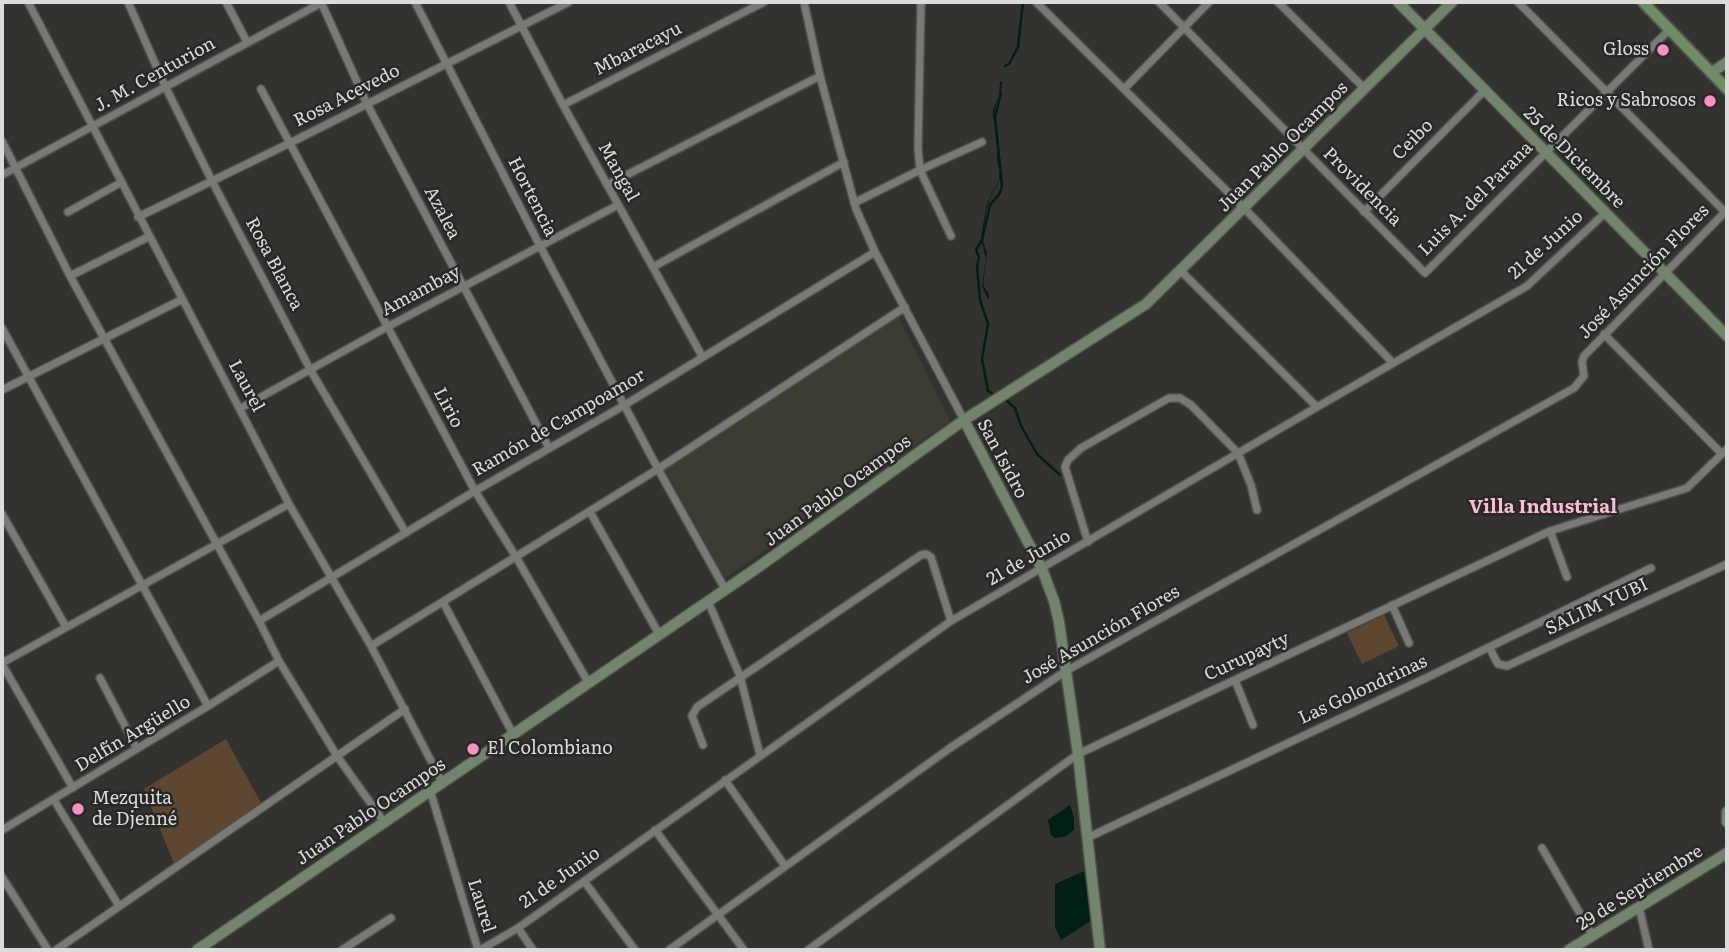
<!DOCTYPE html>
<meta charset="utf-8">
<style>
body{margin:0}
#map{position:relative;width:1729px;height:952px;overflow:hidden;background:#32332f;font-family:Literata,serif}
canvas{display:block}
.frame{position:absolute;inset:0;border:4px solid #dbdcd9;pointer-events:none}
</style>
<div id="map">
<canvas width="1729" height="952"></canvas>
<div class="frame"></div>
</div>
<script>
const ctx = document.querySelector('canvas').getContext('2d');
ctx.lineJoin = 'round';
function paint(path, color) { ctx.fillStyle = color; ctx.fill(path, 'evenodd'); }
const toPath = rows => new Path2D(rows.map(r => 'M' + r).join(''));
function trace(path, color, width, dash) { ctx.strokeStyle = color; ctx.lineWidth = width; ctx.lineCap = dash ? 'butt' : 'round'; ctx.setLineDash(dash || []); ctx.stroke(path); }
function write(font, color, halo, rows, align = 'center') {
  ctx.font = font + ' Literata,serif'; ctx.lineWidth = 5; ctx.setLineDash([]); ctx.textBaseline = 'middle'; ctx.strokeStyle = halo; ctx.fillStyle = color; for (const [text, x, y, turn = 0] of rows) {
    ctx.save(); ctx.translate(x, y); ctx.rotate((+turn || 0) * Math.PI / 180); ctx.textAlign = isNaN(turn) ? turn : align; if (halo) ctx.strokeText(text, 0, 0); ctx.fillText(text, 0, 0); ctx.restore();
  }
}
const built = toPath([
 [898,316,950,421,725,578,661,463]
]);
const green = toPath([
 [1384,615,1399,646,1362,664,1347,633],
 [226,739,261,803,174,864,144,789]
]);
const water = toPath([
 [1000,81,1002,82,1001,93,995,107,994,117,998,144,998,161,1001,173,998,185,993,191,987,207,982,238,987,253,983,285,989,294,988,300,982,286,986,259,981,238,986,207,993,190,998,184,1000,172,997,160,998,144,993,116,993,109,999,96],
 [1070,805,1074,818,1074,830,1064,837,1054,838,1051,835,1048,820],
 [1084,871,1092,920,1061,940,1055,927,1055,884]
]);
const stream = toPath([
 [1005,66,1009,64,1018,47,1023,2],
 [993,394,988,391,982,359,988,324,980,300,977,267,979,257,976,250,982,240,990,205,1000,193,1002,186,995,117,1001,93],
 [1006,400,1015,408,1021,426,1037,454,1060,475]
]);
const street = toPath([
 [28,2,289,504,371,646,442,782],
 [128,2,165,86,212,181,311,371,406,533],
 [226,2,247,42],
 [321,2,367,104,549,448],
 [509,2,563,105,702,356],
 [804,2,820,76,856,209,875,252,964,420],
 [921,2,918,148,920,170,951,236],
 [1036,2,1244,208,1393,363],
 [1159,2,1425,273,1669,30],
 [1278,2,1365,89],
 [1518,2,1725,212],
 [261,89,475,491,516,557,588,682],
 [1124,89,1209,2],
 [563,105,764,2],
 [2,141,70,276,259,621,279,661,337,756,384,822],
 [2,175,323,2],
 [607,185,820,76],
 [854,203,920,170,982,142],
 [68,212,120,183],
 [1364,212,1485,90],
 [138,217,290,143,569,2],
 [653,267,844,162],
 [1180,270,1317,407],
 [70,276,148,237],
 [2,328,208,706],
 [1604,334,1722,454],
 [2,390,181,300],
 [241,408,387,327,618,205],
 [590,512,659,634],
 [2,514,66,627],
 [1550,531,1567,577],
 [1088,542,1065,467,1068,460,1081,448,1169,398,1180,398,1191,405,1238,453,1251,485,1257,510],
 [725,589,658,469,905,307],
 [708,601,740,676,760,755],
 [443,602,513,734],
 [1392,605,1409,643],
 [259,621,475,491,623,406,875,252],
 [371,646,658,469,540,246,415,2],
 [1489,647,1498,664,1507,666,1727,564],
 [2,663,289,504],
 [2,664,73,788],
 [100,678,137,749],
 [1235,680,1253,725],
 [703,745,692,716,697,707,921,555,926,554,931,557,951,621],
 [725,780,785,866],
 [430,790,478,950],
 [54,800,119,906],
 [2,830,208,706,279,661],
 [655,830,744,950],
 [1087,838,1426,678,1651,568],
 [1542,848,1593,936],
 [2,877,48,950],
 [584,881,635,950],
 [1639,907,1649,950],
 [518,928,533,950],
 [56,950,405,709],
 [342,950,391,918],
 [480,950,518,928,951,621,1317,407,1527,286,1605,213],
 [669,950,950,748,1066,671,1574,388,1584,376,1582,362,1584,356,1727,210],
 [808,950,1078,754,1550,531,1687,488,1727,449]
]);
const secondary = toPath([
 [1398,2,1727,336],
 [1711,73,1727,62],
 [964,420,1042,569,1054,601,1059,622,1078,754,1100,950],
 [1727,812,1727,822],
 [197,950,757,568,964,420,1146,304,1452,2],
 [1569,950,1727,853]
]);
const primary = toPath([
 [1643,2,1727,89]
]);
const markers = [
 [1663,50,7,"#fc8fc2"],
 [1710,101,7,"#fc8fc2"],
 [473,749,7,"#fc8fc2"],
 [78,809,7,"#fc8fc2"]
];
const streetNames = [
 ["Mbaracayu",638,49,-27],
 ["J. M. Centurion",155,75,-29],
 ["Rosa Acevedo",347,96,-27],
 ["Ceibo",1413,140,-45],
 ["Juan Pablo Ocampos",1283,147,-45],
 ["25 de Diciembre",1574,158,45],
 ["Mangal",618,172,61],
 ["Providencia",1362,187,45],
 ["Hortencia",532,197,63],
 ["Luis A. del Parana",1476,199,-45],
 ["Azalea",442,213,62],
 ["21 de Junio",1546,245,-42],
 ["Rosa Blanca",274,264,62],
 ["José Asunción Flores",1644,272,-46],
 ["Amambay",421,291,-28],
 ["Laurel",246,386,62],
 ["Lirio",448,408,62],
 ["Ramón de Campoamor",559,423,-30],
 ["San Isidro",1002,459,62],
 ["Juan Pablo Ocampos",838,491,-36],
 ["21 de Junio",1029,558,-30],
 ["SALIM YUBI",1597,607,-25],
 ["José Asunción Flores",1101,635,-30],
 ["Curupayty",1247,657,-25],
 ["Las Golondrinas",1363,690,-25],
 ["Delfín Argüello",133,734,-31],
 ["Juan Pablo Ocampos",371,812,-34],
 ["21 de Junio",560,878,-35],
 ["29 de Septiembre",1640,888,-32],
 ["Laurel",481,906,73]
];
const poiNames = [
 ["Gloss",1649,50],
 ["Ricos y Sabrosos",1696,101],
 ["El Colombiano",487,749,"left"],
 ["Mezquita",92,799,"left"],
 ["de Djenné",92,820,"left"]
];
const neighbourhoodNames = [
 ["Villa Industrial",1543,507]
];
paint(built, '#3b3d33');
paint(green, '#5d4731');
paint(water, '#002013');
trace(stream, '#002013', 2.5);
trace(street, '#50514d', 10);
trace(secondary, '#50514d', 13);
trace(primary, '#50514d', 14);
trace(street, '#797a76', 7);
trace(secondary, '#73846d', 10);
trace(primary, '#6d8d63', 10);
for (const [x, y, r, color] of markers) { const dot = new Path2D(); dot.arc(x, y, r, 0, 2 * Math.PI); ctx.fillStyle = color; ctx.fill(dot); trace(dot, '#282926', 2.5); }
write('18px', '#dbdcd9', '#282926', streetNames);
write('18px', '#dbdcd9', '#282926', poiNames, 'right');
write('bold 19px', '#fabbd6', '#282926', neighbourhoodNames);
</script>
